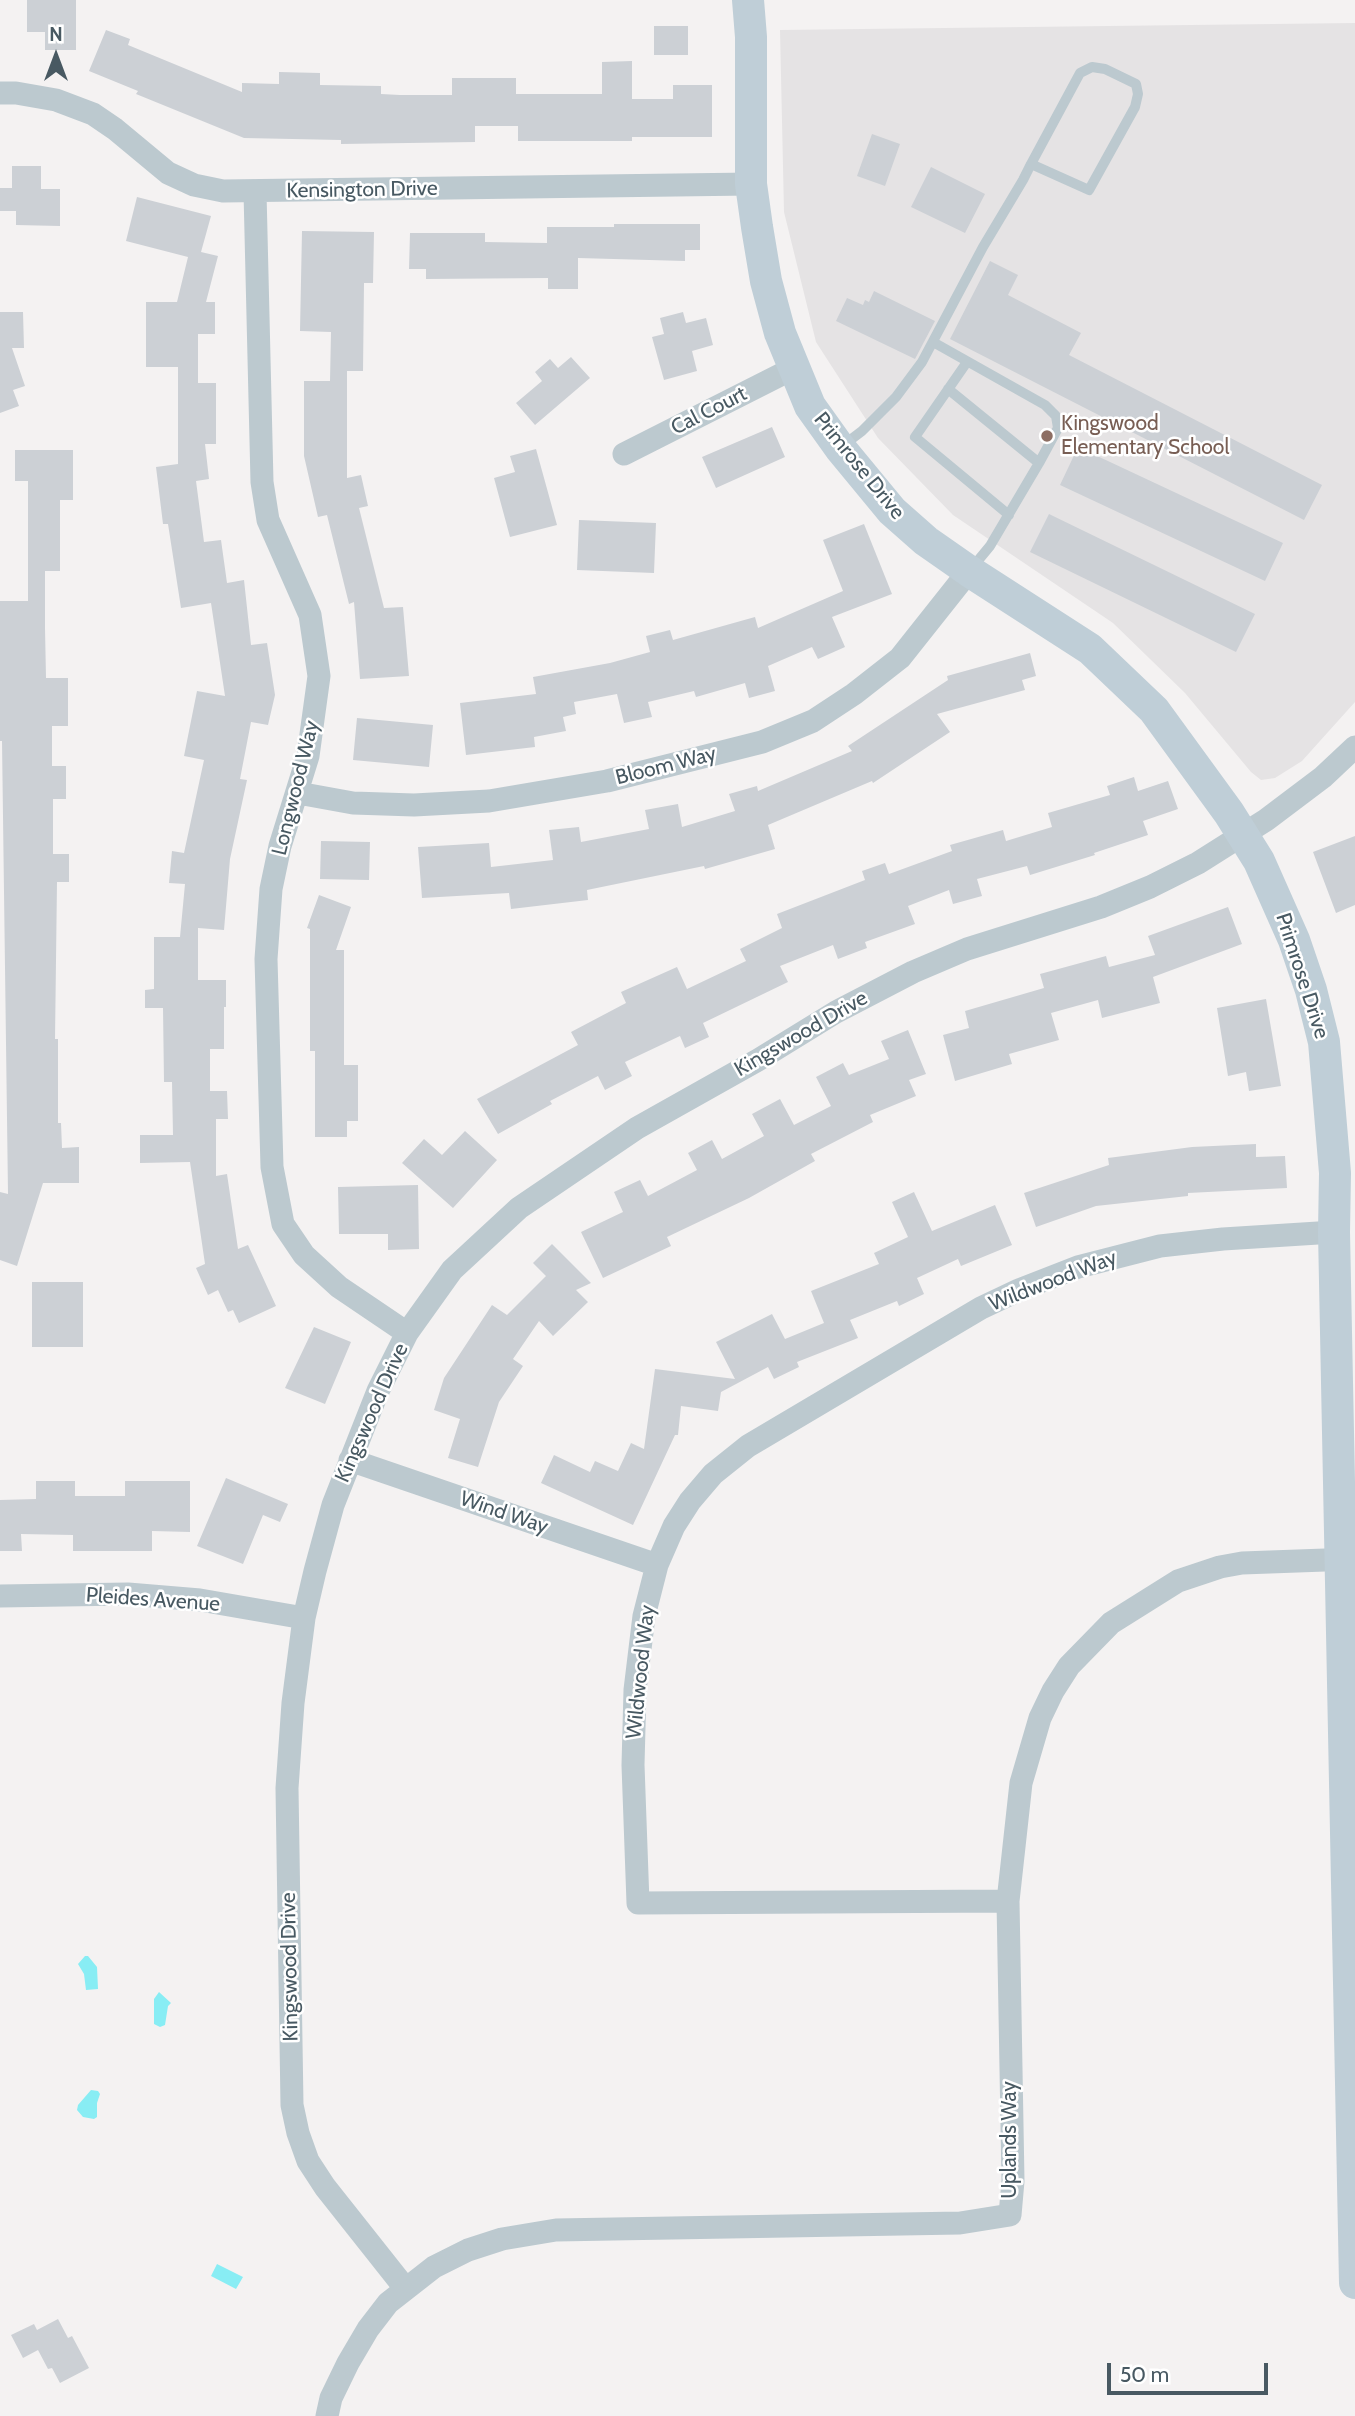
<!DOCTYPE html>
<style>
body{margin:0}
#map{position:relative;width:1355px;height:2416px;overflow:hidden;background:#f4f2f2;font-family:Cabin,sans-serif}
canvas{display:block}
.north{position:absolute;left:21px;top:21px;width:70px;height:70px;-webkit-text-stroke:5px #fff;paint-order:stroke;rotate:0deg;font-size:19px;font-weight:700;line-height:28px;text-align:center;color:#485962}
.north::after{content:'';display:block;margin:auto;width:24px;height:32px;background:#485962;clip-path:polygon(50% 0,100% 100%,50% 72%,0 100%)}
.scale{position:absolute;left:1107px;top:2363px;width:161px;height:32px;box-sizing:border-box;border:4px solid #485962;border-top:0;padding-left:9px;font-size:21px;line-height:24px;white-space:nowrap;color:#485962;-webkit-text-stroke:5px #fff;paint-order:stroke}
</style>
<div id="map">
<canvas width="1355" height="2416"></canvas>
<div class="north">N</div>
<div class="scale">50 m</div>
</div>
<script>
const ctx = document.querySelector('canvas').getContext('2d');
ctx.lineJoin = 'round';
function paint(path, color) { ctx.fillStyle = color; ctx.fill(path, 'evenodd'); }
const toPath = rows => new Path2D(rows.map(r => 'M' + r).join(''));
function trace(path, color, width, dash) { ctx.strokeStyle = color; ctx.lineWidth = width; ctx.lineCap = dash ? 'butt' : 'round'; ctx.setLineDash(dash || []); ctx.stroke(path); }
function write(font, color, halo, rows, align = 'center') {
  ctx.font = font + ' Cabin,sans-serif'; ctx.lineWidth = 5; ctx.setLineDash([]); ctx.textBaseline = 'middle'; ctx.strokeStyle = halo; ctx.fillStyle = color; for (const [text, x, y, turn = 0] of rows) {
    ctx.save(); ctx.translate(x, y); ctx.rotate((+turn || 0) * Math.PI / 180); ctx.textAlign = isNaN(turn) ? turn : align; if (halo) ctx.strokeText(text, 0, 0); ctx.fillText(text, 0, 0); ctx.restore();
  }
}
const education = toPath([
 [1355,23,1355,702,1302,761,1275,778,1261,780,1251,772,1185,693,1113,623,953,515,878,438,816,342,784,212,780,30]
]);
const water = toPath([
 [85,1956,88,1956,97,1967,98,1989,86,1990,84,1974,78,1964],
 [159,1992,171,2003,168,2006,165,2025,160,2027,154,2024,154,1999],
 [91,2090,98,2091,100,2094,97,2103,97,2117,94,2119,83,2117,77,2110,78,2105],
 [217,2264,243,2277,236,2289,211,2276]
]);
const building = toPath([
 [27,0,76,0,76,50,45,50,45,32,27,32],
 [654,26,688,26,688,55,654,55],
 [106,30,130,39,128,45,242,92,242,83,279,84,279,72,320,73,320,85,381,86,381,94,400,95,452,95,452,78,516,78,516,94,602,94,602,62,632,61,632,99,673,99,673,85,712,85,712,137,632,137,632,141,518,141,518,126,475,126,475,142,341,144,341,140,244,138,136,94,138,91,89,71],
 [872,134,900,144,885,186,857,176],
 [12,166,41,166,41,189,60,189,60,226,16,225,16,211,0,211,0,188,12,188],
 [931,167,985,194,965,233,911,207],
 [137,197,211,216,201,252,218,256,206,302,215,302,215,334,198,334,198,383,216,383,216,444,205,444,209,479,196,481,204,542,221,540,227,583,244,580,251,645,267,643,275,695,268,725,251,722,240,779,247,780,230,859,224,930,198,928,198,980,226,980,226,1007,224,1007,224,1049,210,1049,210,1091,227,1091,228,1119,216,1119,216,1176,227,1174,238,1249,248,1245,276,1306,239,1323,233,1310,228,1312,218,1290,208,1295,196,1268,205,1264,190,1162,140,1163,140,1135,173,1135,172,1082,164,1082,163,1008,145,1008,145,990,154,989,154,937,180,937,185,884,169,883,172,851,184,853,204,760,184,756,197,691,225,696,211,603,181,608,168,524,163,524,156,467,178,464,178,367,146,367,146,302,177,302,188,257,126,241],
 [614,224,700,224,700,250,685,250,685,261,578,258,578,289,548,289,548,278,426,279,426,269,409,269,410,233,485,233,485,242,547,243,547,227,614,227],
 [302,231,374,232,373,283,364,283,363,371,347,371,347,478,361,475,368,506,359,508,384,608,403,607,409,676,360,679,354,602,349,604,327,515,318,517,304,456,304,381,330,381,331,332,300,331],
 [990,261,1018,275,1008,295,1081,333,1069,355,1322,485,1304,520,950,339],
 [874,291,935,321,915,359,836,321,847,298,863,305,865,300,869,302],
 [0,312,23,312,24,348,12,348,25,386,13,390,19,406,0,413],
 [683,312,686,323,706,318,713,345,692,351,697,371,664,380,652,337,664,334,660,318],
 [571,357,590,378,535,425,516,403,542,381,535,372,550,359,558,368],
 [772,427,785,457,716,488,702,457],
 [1078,447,1283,543,1265,581,1060,485],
 [536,449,557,525,510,537,494,478,515,472,510,456],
 [15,450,73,450,73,500,60,500,60,571,45,571,45,628,46,678,68,678,68,726,52,726,52,766,66,766,66,799,53,799,53,854,69,854,69,882,57,882,55,1039,58,1039,58,1123,61,1123,62,1148,79,1147,79,1183,43,1183,17,1266,0,1260,0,1192,8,1194,2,741,0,741,0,601,28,601,28,481,15,481],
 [1049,514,1255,614,1236,652,1030,552],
 [579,520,656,523,654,573,577,570],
 [864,524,892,594,832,617,845,647,818,659,812,647,768,666,775,691,749,698,745,683,696,697,694,691,648,702,652,717,624,723,617,694,574,702,576,714,563,717,566,731,534,737,535,747,466,755,460,703,536,694,533,677,610,663,650,652,646,636,670,630,673,640,755,617,758,628,843,591,823,540],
 [1030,653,1036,676,1022,680,1025,690,937,714,950,732,873,783,872,781,768,825,775,849,705,869,704,866,587,890,588,900,511,909,509,893,422,898,418,847,489,843,491,867,553,860,549,830,579,827,581,842,649,829,645,810,678,804,682,827,735,811,729,794,757,786,758,791,852,751,848,746,948,680,947,676],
 [357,718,433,725,429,767,353,760],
 [1134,777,1138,791,1168,781,1178,809,1143,821,1148,835,1094,853,1095,855,1030,875,1027,866,977,879,982,896,953,904,949,890,908,906,915,924,865,942,867,948,838,959,833,945,780,966,788,982,703,1023,709,1037,685,1048,680,1036,625,1062,632,1076,605,1090,598,1076,550,1101,552,1104,498,1134,477,1099,578,1045,571,1032,626,1003,621,992,677,967,687,989,746,961,740,949,782,928,777,914,865,880,862,871,885,863,889,874,952,851,950,845,1003,830,1006,841,1052,827,1048,813,1110,795,1107,786],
 [1355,836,1355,905,1336,913,1313,852],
 [321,841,370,842,369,880,320,879],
 [319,895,351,907,336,950,344,950,344,1065,358,1065,358,1121,347,1121,347,1137,315,1137,315,1051,310,1051,310,929,307,928],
 [1228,907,1242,944,1153,977,1160,1003,1102,1018,1098,1000,1051,1013,1059,1040,1009,1054,1012,1064,955,1081,943,1035,969,1028,965,1011,1044,988,1040,974,1106,956,1109,967,1155,955,1148,936],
 [1266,999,1281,1086,1249,1091,1246,1072,1228,1076,1217,1008],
 [908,1030,926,1074,909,1080,916,1096,870,1115,873,1122,811,1154,815,1161,749,1198,667,1237,671,1246,603,1278,581,1232,623,1212,614,1192,640,1180,648,1196,697,1170,688,1153,712,1140,722,1159,764,1136,752,1114,780,1099,794,1125,831,1106,816,1077,843,1063,849,1075,889,1059,881,1041],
 [465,1131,497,1160,453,1208,402,1163,424,1139,442,1155],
 [1256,1144,1256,1157,1285,1156,1287,1188,1188,1193,1188,1196,1096,1206,1036,1227,1024,1193,1109,1165,1108,1158,1192,1147],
 [418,1185,419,1249,388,1250,388,1234,339,1234,338,1187],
 [914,1192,932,1231,995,1205,1012,1245,961,1266,958,1259,917,1278,924,1294,899,1306,897,1301,850,1320,858,1338,797,1362,799,1367,774,1379,768,1367,721,1392,718,1411,681,1406,678,1435,675,1435,633,1525,541,1483,554,1455,590,1472,595,1461,618,1471,631,1443,644,1449,655,1369,735,1379,716,1342,772,1314,785,1339,824,1323,811,1291,879,1264,874,1253,908,1237,892,1202],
 [552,1244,591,1283,576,1290,588,1302,553,1336,539,1321,513,1359,523,1366,499,1402,478,1467,448,1458,460,1419,434,1410,444,1378,492,1305,507,1315,546,1276,533,1263],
 [32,1282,83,1282,83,1347,32,1347],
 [314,1327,351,1342,325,1404,285,1388],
 [226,1478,288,1504,280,1522,263,1515,243,1564,197,1546],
 [36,1481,75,1481,75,1496,125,1496,125,1481,190,1481,190,1532,152,1531,152,1551,73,1551,73,1535,21,1534,22,1551,0,1551,0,1500,36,1499],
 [58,2319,68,2338,72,2336,89,2368,60,2383,52,2368,48,2369,38,2350,23,2358,11,2335,34,2324,37,2330]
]);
const lane = toPath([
 [933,342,1045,405,1056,416,1058,428,1039,463,990,546,971,569],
 [967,362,915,437,1009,515],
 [948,389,1039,463],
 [841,447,862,431,896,397,922,362,983,247,1023,180,1031,164,1080,73,1092,67,1105,69,1136,84,1138,94,1135,107,1089,190,1031,164]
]);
const street = toPath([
 [0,93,16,93,56,100,93,114,115,129,168,173,194,185,223,191,751,184],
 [255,192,262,482,268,520,310,615,319,676,308,756,280,846,271,889,266,959,272,1167,283,1224,304,1255,339,1287,407,1333],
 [624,454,794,368],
 [298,793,353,803,414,805,489,801,607,781,762,742,813,721,854,694,900,658,969,571],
 [350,1460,657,1565],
 [0,1596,128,1594,200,1600,304,1618],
 [1008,1901,638,1903,633,1765,635,1690,644,1616,657,1565,674,1526,690,1501,713,1474,748,1446,981,1308,1019,1290,1078,1267,1160,1246,1223,1239,1334,1232],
 [405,2288,325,2187,308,2161,298,2133,292,2105,287,1788,293,1703,304,1618,315,1571,333,1505,378,1391,407,1333,452,1270,519,1208,637,1128,758,1060,836,1012,913,972,967,949,1101,907,1150,887,1198,863,1266,820,1323,777,1355,747],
 [327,2416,331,2398,348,2363,368,2329,388,2303,434,2267,468,2250,502,2239,556,2230,960,2223,1010,2215,1013,2181,1008,1901,1021,1783,1040,1718,1053,1691,1069,1666,1111,1623,1178,1581,1220,1567,1242,1563,1353,1559]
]);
const secondary = toPath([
 [748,0,751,37,751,184,757,227,766,281,780,333,810,406,840,448,892,511,926,541,969,571,1090,649,1154,710,1229,813,1259,861,1294,940,1311,990,1324,1042,1335,1173,1334,1232,1355,2283]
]);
const markers = [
 [1047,436,7,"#8d6e63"]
];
const streetNames = [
 ["Kensington Drive",362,190,-1],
 ["Cal Court",709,411,-27],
 ["Primrose Drive",859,466,51],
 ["Bloom Way",666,766,-14],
 ["Longwood Way",296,788,-76],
 ["Primrose Drive",1302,976,72],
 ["Kingswood Drive",801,1034,-30],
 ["Wildwood Way",1053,1281,-21],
 ["Kingswood Drive",372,1413,-66],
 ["Wind Way",504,1513,19],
 ["Pleides Avenue",153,1600,4],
 ["Wildwood Way",641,1672,-84],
 ["Kingswood Drive",290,1967,-91],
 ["Uplands Way",1010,2140,-90]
];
const educationNames = [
 ["Kingswood",1061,424],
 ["Elementary School",1061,448]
];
paint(education, '#e5e3e4');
paint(water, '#88edf4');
paint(building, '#ccd0d5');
trace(lane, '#bcc9cf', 10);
trace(street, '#bcc9cf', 23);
trace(secondary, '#bfced7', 32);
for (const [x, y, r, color] of markers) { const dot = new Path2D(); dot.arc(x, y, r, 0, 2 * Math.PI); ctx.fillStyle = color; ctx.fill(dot); trace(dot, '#fff', 2.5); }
write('21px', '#485962', '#fff', streetNames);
write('21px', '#785e54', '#fff', educationNames, 'left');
</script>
